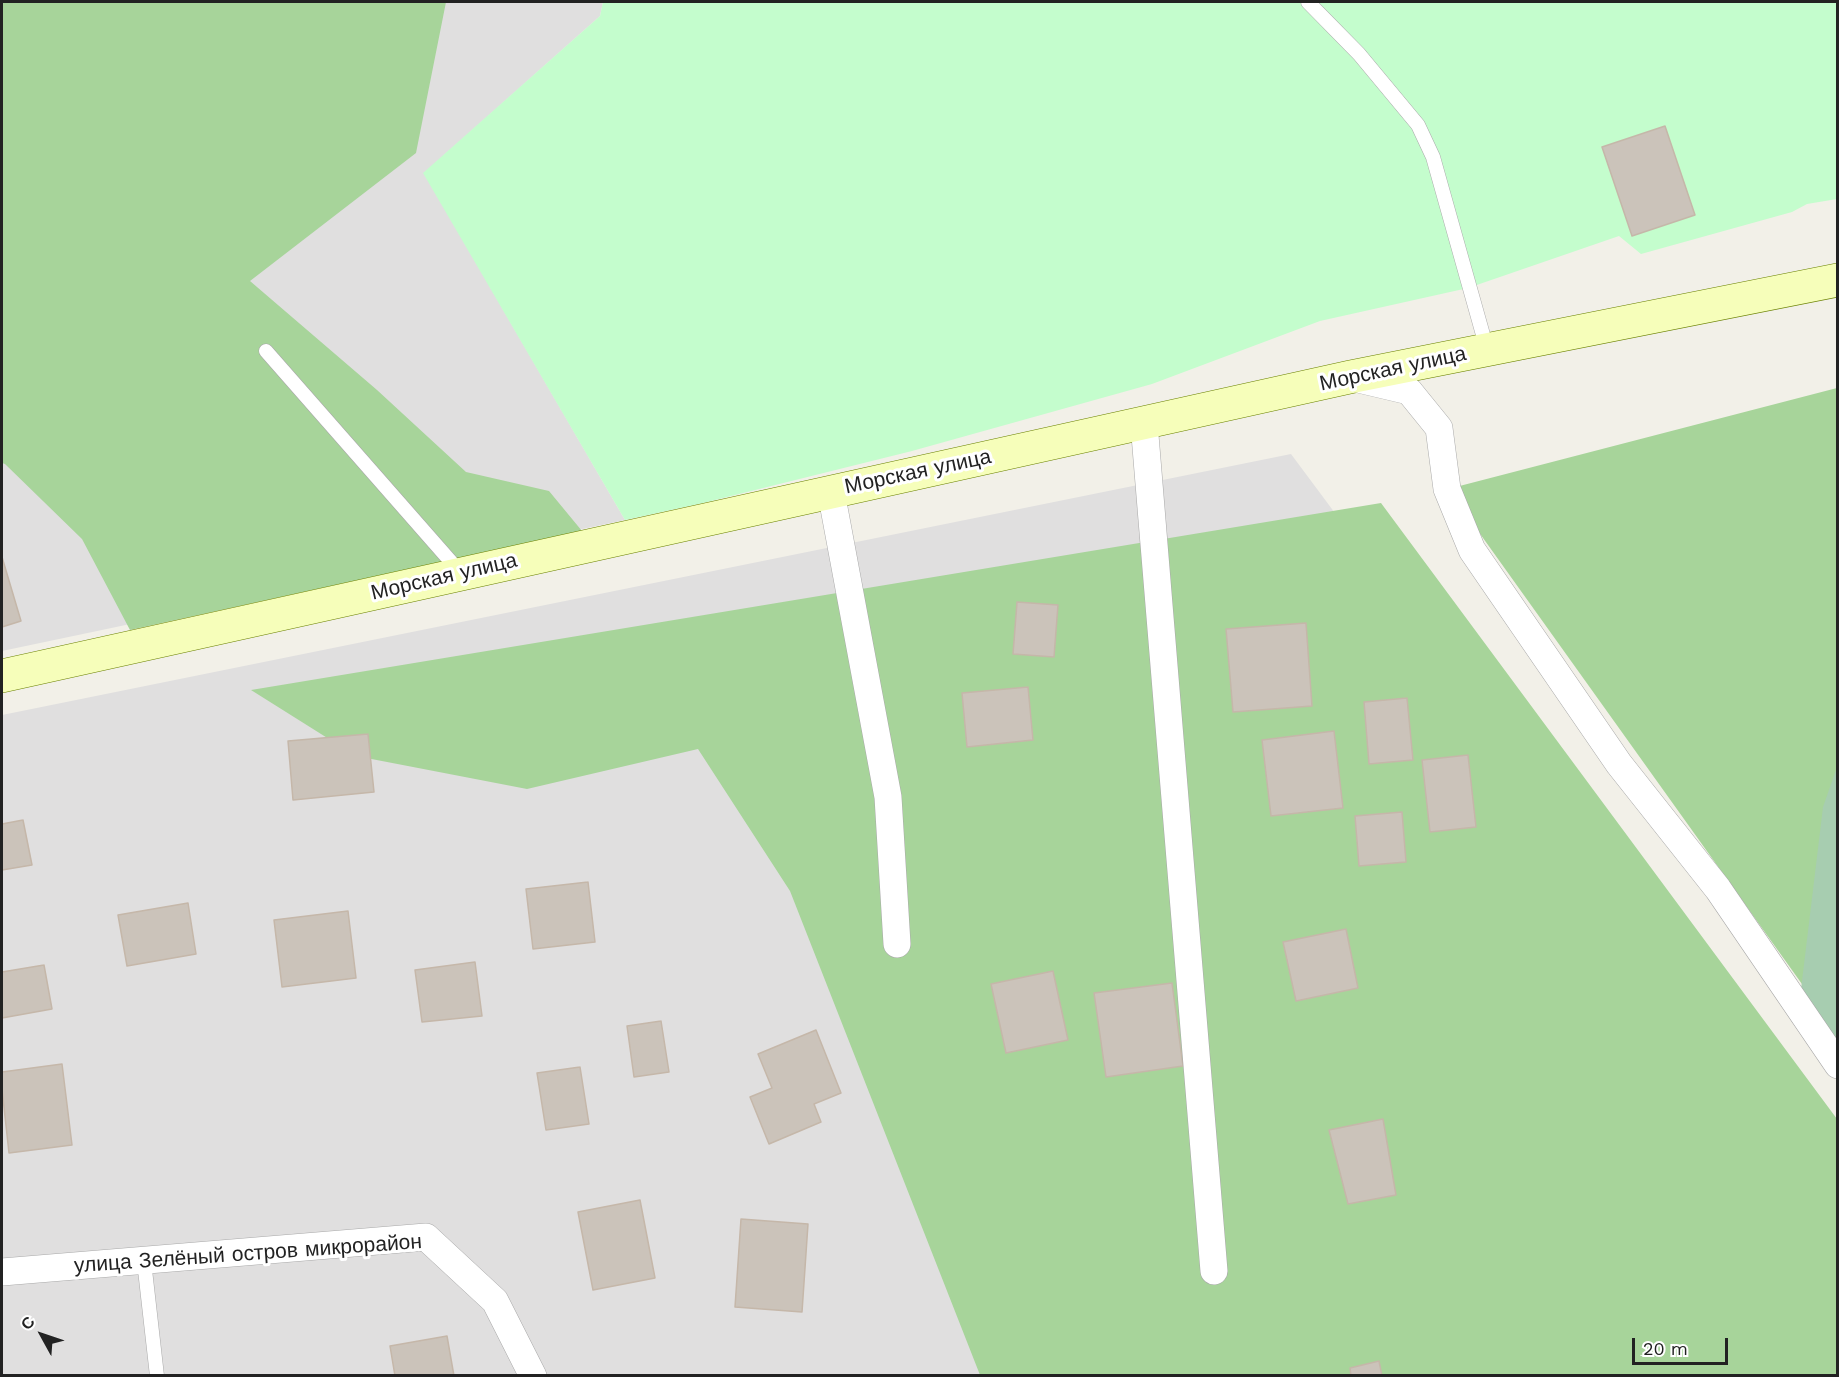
<!DOCTYPE html>
<meta charset="utf-8">
<style>
body{margin:0}
#map{position:relative;width:1839px;height:1377px;overflow:hidden;background:#f2f0e8;font-family:"Work Sans",sans-serif}
canvas{display:block}
.frame{position:absolute;inset:0;border:3px solid #222;pointer-events:none}
.north{position:absolute;left:12px;top:1305px;width:60px;height:60px;-webkit-text-stroke:4px #fff;paint-order:stroke;rotate:310deg;font-size:16px;font-weight:700;line-height:24px;text-align:center;color:#222}
.north::after{content:'';display:block;margin:auto;width:21px;height:27px;background:#222;clip-path:polygon(50% 0,100% 100%,50% 72%,0 100%)}
.scale{position:absolute;left:1632px;top:1338px;width:96px;height:27px;box-sizing:border-box;border:3px solid #222;border-top:0;padding-left:8px;font-size:18px;line-height:21px;white-space:nowrap;color:#222;-webkit-text-stroke:4px #fff;paint-order:stroke}
</style>
<div id="map">
<canvas width="1839" height="1377"></canvas>
<div class="frame"></div>
<div class="north">С</div>
<div class="scale">20 m</div>
</div>
<script>
const ctx = document.querySelector('canvas').getContext('2d');
ctx.lineJoin = 'round';
function paint(path, color) { ctx.fillStyle = color; ctx.fill(path, 'evenodd'); }
const toPath = rows => new Path2D(rows.map(r => 'M' + r).join(''));
function trace(path, color, width, dash) { ctx.strokeStyle = color; ctx.lineWidth = width; ctx.lineCap = dash ? 'butt' : 'round'; ctx.setLineDash(dash || []); ctx.stroke(path); }
function write(font, color, halo, rows, align = 'center') {
  ctx.font = font + ' "Work Sans",sans-serif'; ctx.lineWidth = 6; ctx.setLineDash([]); ctx.textBaseline = 'middle'; ctx.strokeStyle = halo; ctx.fillStyle = color; for (const [text, x, y, turn = 0] of rows) {
    ctx.save(); ctx.translate(x, y); ctx.rotate((+turn || 0) * Math.PI / 180); ctx.textAlign = isNaN(turn) ? turn : align; if (halo) ctx.strokeText(text, 0, 0); ctx.fillText(text, 0, 0); ctx.restore();
  }
}
const residential = toPath([
 [2,2,603,2,600,16,424,173,625,520,2,651],
 [1291,454,1585,849,1512,1375,2,1376,2,715]
]);
const forest = toPath([
 [2,2,446,2,416,153,250,281,377,390,466,472,549,491,582,531,130,630,82,539,5,464,2,463],
 [1837,388,1837,1033,1448,489],
 [1381,503,1837,1119,1837,1375,980,1375,790,891,698,749,527,789,356,756,251,690]
]);
const cemetery = toPath([
 [1837,767,1837,1057,1798,1014,1823,807]
]);
const park = toPath([
 [603,2,1837,2,1837,199,1807,204,1792,212,1641,254,1619,236,1468,288,1320,321,1152,384,912,451,703,503,625,520,423,173,600,16]
]);
const building = toPath([
 [1665,126,1695,215,1632,236,1602,147,1665,126],
 [2,557,21,621,2,627,2,557],
 [1017,602,1058,605,1054,657,1013,654,1017,602],
 [1306,623,1312,706,1233,712,1226,629,1306,623],
 [1028,687,1033,740,967,747,962,693,1028,687],
 [1407,698,1413,760,1369,764,1364,702,1407,698],
 [1334,731,1343,808,1271,816,1262,740,1334,731],
 [368,734,374,792,293,800,288,741,368,734],
 [1468,755,1476,827,1430,832,1422,760,1468,755],
 [1402,812,1406,862,1359,866,1355,816,1402,812],
 [23,820,32,865,2,870,2,824,23,820],
 [588,882,595,942,533,949,526,889,588,882],
 [188,903,196,954,127,966,118,915,188,903],
 [348,911,356,978,282,987,274,920,348,911],
 [1346,929,1358,988,1296,1001,1283,942,1346,929],
 [475,962,482,1016,422,1022,415,970,475,962],
 [44,965,52,1009,2,1018,2,972,44,965],
 [1053,971,1068,1040,1006,1053,991,984,1053,971],
 [1172,983,1183,1066,1106,1077,1094,993,1172,983],
 [661,1021,669,1072,634,1077,627,1026,661,1021],
 [816,1030,841,1093,814,1104,821,1122,769,1144,750,1097,772,1088,758,1054,816,1030],
 [62,1064,72,1145,9,1153,2,1089,2,1072,62,1064],
 [580,1067,589,1124,546,1130,537,1073,580,1067],
 [1383,1119,1396,1195,1348,1204,1329,1130,1383,1119],
 [640,1200,655,1278,593,1290,578,1212,640,1200],
 [741,1219,808,1224,802,1312,735,1307,741,1219],
 [447,1336,454,1376,395,1376,390,1346,447,1336],
 [1379,1361,1382,1376,1351,1376,1350,1368,1379,1361]
]);
const lane = toPath([
 [1308,2,1359,54,1418,125,1433,157,1487,349],
 [266,351,460,572],
 [144,1261,157,1376]
]);
const street = toPath([
 [1354,378,1409,391,1439,428,1447,489,1472,550,1619,764,1718,889,1838,1065],
 [1144,423,1214,1271],
 [831,492,888,797,897,944],
 [2,1272,426,1237,495,1301,533,1376]
]);
const secondary = toPath([
 [2,676,1350,377,1838,280]
]);
const streetNames = [
 ["Морская улица",1393,369,-12],
 ["Морская улица",918,472,-12],
 ["Морская улица",444,577,-13],
 ["улица Зелёный остров микрорайон",248,1254,-4]
];
paint(residential, '#e0dfdf');
paint(forest, '#a7d49a');
paint(cemetery, '#a7cdb0');
paint(park, '#c4fdcd');
paint(building, '#cbc3ba');
trace(building, '#c5b7a9', 1.5);
trace(lane, '#a9a9a9', 15);
trace(street, '#a9a9a9', 28);
trace(secondary, '#6a8100', 34);
trace(lane, '#fff', 14);
trace(street, '#fff', 27);
trace(secondary, '#f6feba', 33);
write('21px', '#222', '#fff', streetNames);
</script>
